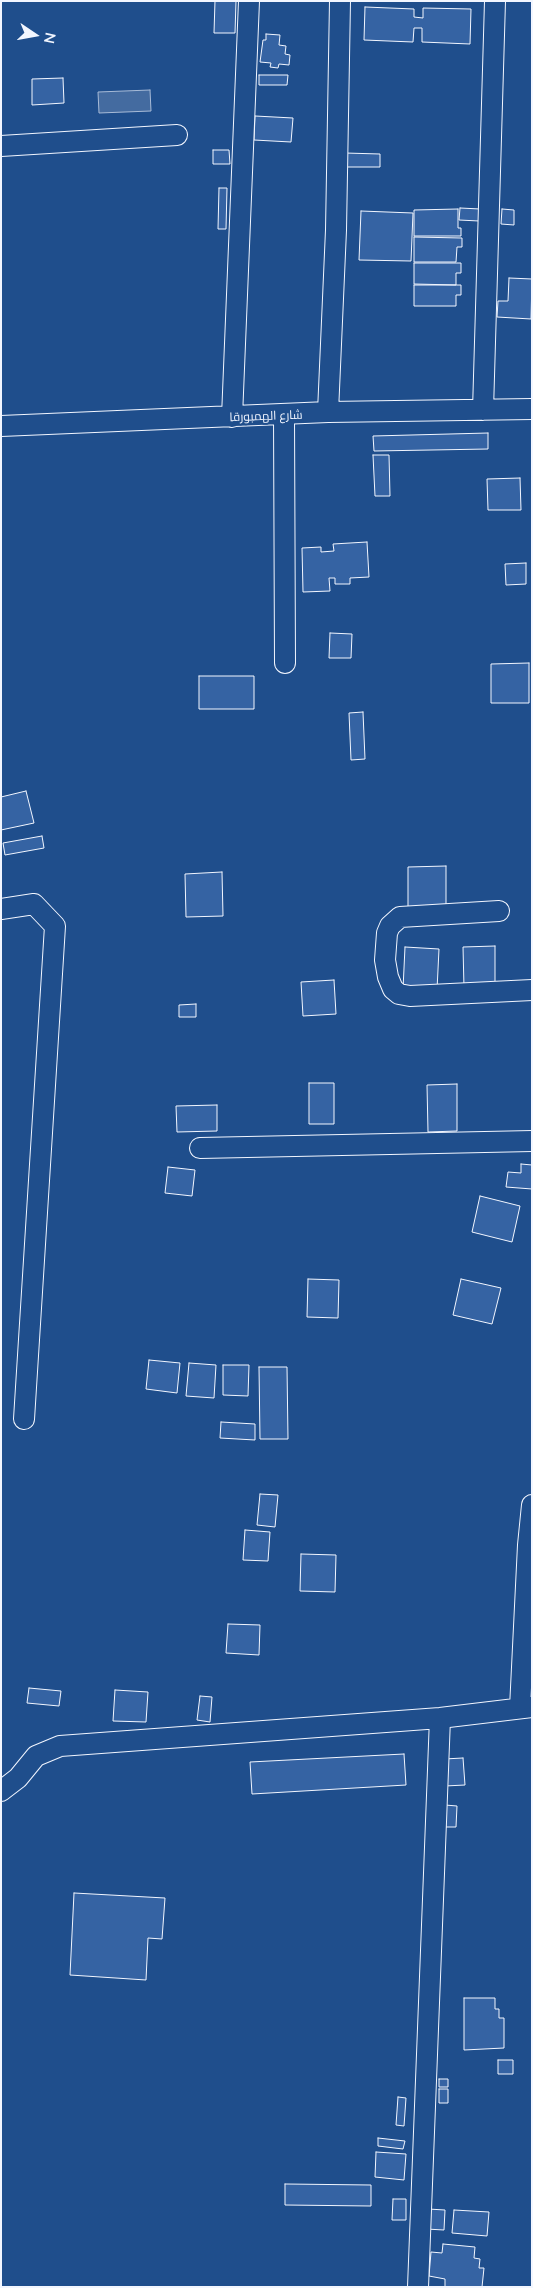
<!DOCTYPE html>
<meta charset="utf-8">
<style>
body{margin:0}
#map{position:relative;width:533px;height:2288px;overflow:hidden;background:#1f4e8c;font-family:Lato,sans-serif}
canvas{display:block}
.frame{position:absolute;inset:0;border:2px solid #f2f6ff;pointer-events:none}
.north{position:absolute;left:10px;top:10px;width:50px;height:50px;-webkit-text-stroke:4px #1f4e8c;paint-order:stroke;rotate:102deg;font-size:14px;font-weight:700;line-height:20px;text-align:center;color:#f2f6ff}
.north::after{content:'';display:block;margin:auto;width:18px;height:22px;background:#f2f6ff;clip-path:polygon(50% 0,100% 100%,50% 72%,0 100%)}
</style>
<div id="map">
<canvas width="533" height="2288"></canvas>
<div class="frame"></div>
<div class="north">N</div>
</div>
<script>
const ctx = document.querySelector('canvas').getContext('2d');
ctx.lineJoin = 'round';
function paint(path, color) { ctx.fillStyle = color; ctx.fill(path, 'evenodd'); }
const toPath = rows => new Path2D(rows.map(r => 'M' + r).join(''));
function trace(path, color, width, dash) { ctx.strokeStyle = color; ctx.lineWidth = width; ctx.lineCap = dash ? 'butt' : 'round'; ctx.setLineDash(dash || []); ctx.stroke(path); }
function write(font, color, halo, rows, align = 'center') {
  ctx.font = font + ' Lato,Cairo,sans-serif'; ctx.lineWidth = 4; ctx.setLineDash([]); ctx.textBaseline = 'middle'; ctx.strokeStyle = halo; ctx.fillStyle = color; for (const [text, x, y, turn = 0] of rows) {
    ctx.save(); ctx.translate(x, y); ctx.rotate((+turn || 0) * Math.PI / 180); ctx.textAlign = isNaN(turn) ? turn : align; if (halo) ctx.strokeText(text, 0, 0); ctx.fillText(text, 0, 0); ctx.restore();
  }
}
const water = toPath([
 [150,90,151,111,99,113,98,92,150,90]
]);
const building = toPath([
 [215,1,236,1,235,33,214,33,215,1],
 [365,7,414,9,414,17,423,18,423,8,471,9,470,44,422,42,422,28,414,28,413,42,364,40,365,7],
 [266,34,280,35,279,45,286,46,285,54,290,55,289,65,279,64,278,68,270,67,271,63,260,62,263,40,266,40,266,34],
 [259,75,288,75,287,85,259,85,259,75],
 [63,78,64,103,32,105,32,79,63,78],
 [255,116,293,118,291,142,254,140,255,116],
 [213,150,229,150,230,164,213,164,213,150],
 [345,153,380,154,380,167,344,167,345,153],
 [219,188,227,188,226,229,218,229,219,188],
 [460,208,480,209,479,221,459,220,460,208],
 [458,209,458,228,461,228,461,236,414,236,414,210,458,209],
 [502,209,514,210,514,225,501,224,502,209],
 [361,211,413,213,411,261,359,260,361,211],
 [414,237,462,238,462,247,457,247,456,262,414,262,414,237],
 [414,263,461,263,461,273,456,273,456,285,414,284,414,263],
 [509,278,532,279,531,319,497,317,498,301,508,301,509,278],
 [414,285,461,285,461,295,456,295,456,306,414,306,414,285],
 [488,433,488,449,374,451,373,436,488,433],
 [373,455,389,455,390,496,375,496,373,455],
 [520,478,521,510,488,510,487,479,520,478],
 [367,542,369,577,350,578,350,584,335,584,335,578,329,578,330,591,303,592,302,548,321,547,321,552,334,551,333,544,367,542],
 [526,563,526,584,506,585,505,564,526,563],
 [330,633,352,634,351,658,329,658,330,633],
 [529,663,529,703,491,703,491,664,529,663],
 [199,676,254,676,254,709,199,709,199,676],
 [363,712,365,759,351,760,349,713,363,712],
 [26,791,34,823,1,830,1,797,26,791],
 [42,836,44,848,5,855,3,843,42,836],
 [446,866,446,906,408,907,408,867,446,866],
 [222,872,223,916,186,917,185,874,222,872],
 [495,946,495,987,464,988,463,947,495,946],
 [405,947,439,949,437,990,403,989,405,947],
 [334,980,336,1014,303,1016,301,982,334,980],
 [196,1004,196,1017,179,1017,179,1005,196,1004],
 [309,1083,334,1083,334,1124,309,1124,309,1083],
 [457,1084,457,1131,428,1132,427,1085,457,1084],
 [217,1105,217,1131,177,1132,176,1106,217,1105],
 [521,1164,532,1165,532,1189,506,1187,508,1172,521,1173,521,1164],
 [168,1167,195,1170,192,1196,165,1193,168,1167],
 [480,1196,520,1206,512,1242,472,1232,480,1196],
 [308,1279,339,1280,338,1318,307,1317,308,1279],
 [461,1279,501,1288,492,1324,453,1315,461,1279],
 [149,1360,180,1363,177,1393,146,1389,149,1360],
 [189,1363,216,1365,214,1398,186,1396,189,1363],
 [223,1365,249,1365,248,1396,223,1395,223,1365],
 [259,1367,287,1367,288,1439,260,1439,259,1367],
 [221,1422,255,1424,255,1440,220,1438,221,1422],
 [260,1494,278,1495,275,1527,257,1525,260,1494],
 [245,1530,270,1532,268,1561,243,1560,245,1530],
 [301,1554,336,1555,335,1592,300,1591,301,1554],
 [228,1624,260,1625,259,1655,226,1653,228,1624],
 [29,1688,61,1691,59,1706,27,1703,29,1688],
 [115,1690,148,1692,146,1722,113,1721,115,1690],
 [200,1696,212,1697,210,1722,197,1720,200,1696],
 [404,1754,406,1785,252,1794,250,1762,404,1754],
 [463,1758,465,1785,445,1786,444,1759,463,1758],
 [445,1805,457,1806,456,1827,444,1827,445,1805],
 [74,1893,165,1898,162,1939,148,1938,146,1980,70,1975,74,1893],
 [464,1998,495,1998,495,2009,499,2009,499,2018,504,2018,504,2048,464,2050,464,1998],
 [498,2060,513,2060,513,2074,498,2074,498,2060],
 [439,2079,448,2079,448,2087,439,2087,439,2079],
 [439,2089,448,2089,448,2103,439,2103,439,2089],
 [398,2097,406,2098,404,2126,396,2125,398,2097],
 [378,2138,405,2141,403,2149,378,2146,378,2138],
 [376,2152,406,2154,404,2180,375,2177,376,2152],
 [285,2184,371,2185,371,2206,285,2205,285,2184],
 [393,2199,406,2199,406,2220,392,2220,393,2199],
 [428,2209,445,2210,444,2230,426,2229,428,2209],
 [454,2210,489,2212,487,2236,452,2233,454,2210],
 [443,2244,475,2247,474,2258,480,2259,479,2268,484,2268,482,2287,445,2287,445,2279,429,2276,431,2252,442,2253,443,2244]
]);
const minor = toPath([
 [1,146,177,135],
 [483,410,495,1],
 [328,412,336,230,340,1],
 [284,416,285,663],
 [232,417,249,1],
 [1,426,328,412,532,409],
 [1,909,34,904,55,926,24,1419],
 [499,911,400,917,390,926,387,933,385,960,388,977,393,989,399,994,410,996,532,990],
 [200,1148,532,1141],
 [520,1708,528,1545,532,1505],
 [1,1791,18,1778,36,1756,60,1746,440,1718,532,1707],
 [418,2287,440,1718]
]);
const streetNames = [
 ["شارع الهمبورقا",266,416,-2]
];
paint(water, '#446ba0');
trace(water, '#a8bbd7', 1);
paint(building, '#3563a3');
trace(building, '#f2f6ff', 1);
trace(minor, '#f2f6ff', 22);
trace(minor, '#1f4e8c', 20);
write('12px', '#f2f6ff', '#1f4e8c', streetNames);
</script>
